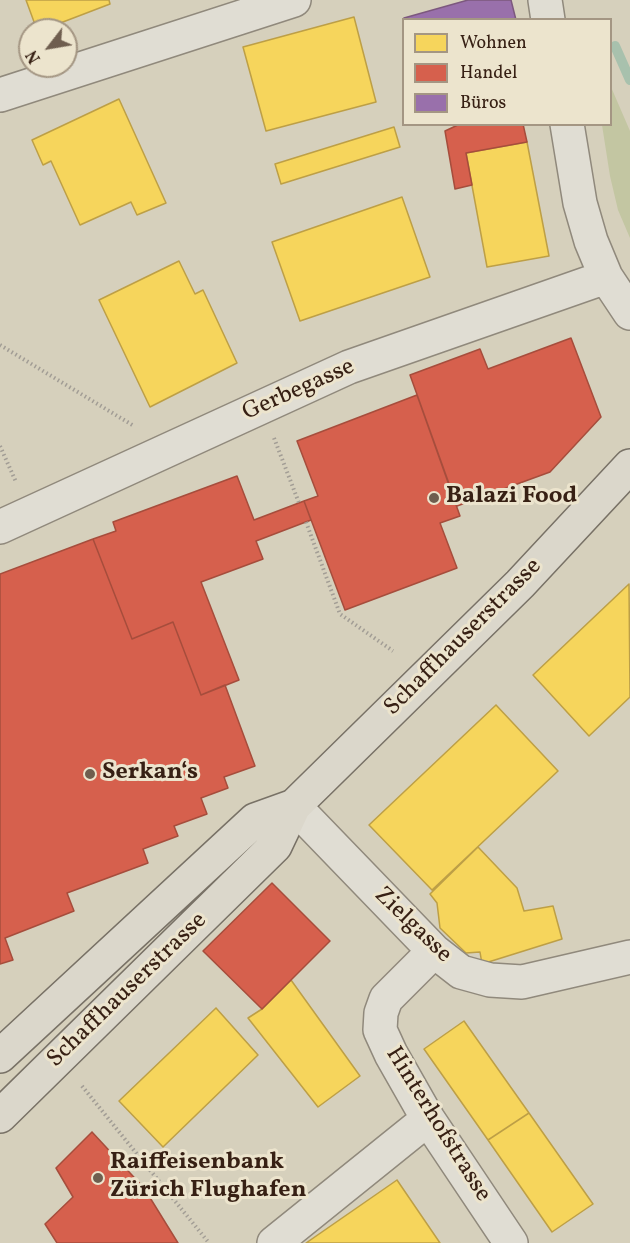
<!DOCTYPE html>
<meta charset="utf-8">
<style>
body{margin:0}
#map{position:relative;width:630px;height:1243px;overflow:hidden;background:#d6d0bc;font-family:Vollkorn,serif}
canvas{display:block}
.legend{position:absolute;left:402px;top:18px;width:210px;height:108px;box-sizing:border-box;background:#ece4cd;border:2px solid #a49683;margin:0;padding:8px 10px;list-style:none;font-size:18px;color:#372014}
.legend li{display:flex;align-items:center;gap:12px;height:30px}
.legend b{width:30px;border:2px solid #a49683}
.north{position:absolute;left:18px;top:18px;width:60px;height:60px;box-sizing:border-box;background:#ece4cd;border:2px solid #a49683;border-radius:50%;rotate:239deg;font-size:16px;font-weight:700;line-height:24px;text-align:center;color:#372014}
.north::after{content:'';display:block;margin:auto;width:21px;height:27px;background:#6f5e4f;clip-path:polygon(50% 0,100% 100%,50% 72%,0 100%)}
</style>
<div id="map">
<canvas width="630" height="1243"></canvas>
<ul class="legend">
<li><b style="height:16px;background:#f6d55c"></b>Wohnen</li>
<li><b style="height:16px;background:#d6604d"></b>Handel</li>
<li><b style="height:16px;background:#9970ab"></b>Büros</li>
</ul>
<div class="north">N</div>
</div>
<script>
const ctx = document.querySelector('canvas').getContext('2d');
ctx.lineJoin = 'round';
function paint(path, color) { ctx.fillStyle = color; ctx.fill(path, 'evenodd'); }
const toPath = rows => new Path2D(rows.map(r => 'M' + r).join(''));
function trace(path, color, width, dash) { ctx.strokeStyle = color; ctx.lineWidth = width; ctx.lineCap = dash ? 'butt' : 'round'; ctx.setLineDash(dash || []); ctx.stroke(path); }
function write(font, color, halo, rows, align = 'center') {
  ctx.font = font + ' Vollkorn,serif'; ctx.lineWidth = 6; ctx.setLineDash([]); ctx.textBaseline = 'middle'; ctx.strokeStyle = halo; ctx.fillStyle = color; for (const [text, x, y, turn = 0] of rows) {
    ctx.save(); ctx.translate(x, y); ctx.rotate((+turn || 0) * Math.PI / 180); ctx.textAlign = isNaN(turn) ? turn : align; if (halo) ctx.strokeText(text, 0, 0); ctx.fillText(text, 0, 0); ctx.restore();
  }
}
const green = toPath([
 [611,87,630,131,630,238,618,210,610,176,602,125,610,124]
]);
const homes = toPath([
 [26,0,109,0,110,4,42,30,37,30,26,0],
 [354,17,376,102,266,131,243,47,354,17],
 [119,99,166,203,137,215,131,202,80,225,51,161,43,165,32,140,119,99],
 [394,127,400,147,281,184,275,164,394,127],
 [527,142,549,256,487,267,466,153,527,142],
 [402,197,430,277,300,321,272,242,402,197],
 [179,261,195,294,203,290,237,363,150,407,99,300,179,261],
 [629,584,630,697,589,736,533,675,629,584],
 [496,705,558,771,432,890,369,825,496,705],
 [478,847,517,888,524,911,553,906,562,939,482,964,480,952,466,953,440,928,437,903,430,894,478,847],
 [291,980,360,1076,318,1107,248,1018,262,1009,291,980],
 [216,1008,258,1055,163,1147,119,1101,216,1008],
 [464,1021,529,1113,488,1140,424,1049,464,1021],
 [529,1113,593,1204,552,1232,488,1140,529,1113],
 [397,1180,440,1243,306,1243,397,1180]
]);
const shops = toPath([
 [460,124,523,124,527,142,466,153,472,185,455,189,445,131,460,124],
 [571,338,601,417,550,472,457,506,410,375,480,349,488,369,571,338],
 [417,395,460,516,440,523,457,568,345,610,304,501,318,496,297,441,417,395],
 [237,476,254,520,304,501,311,520,256,541,263,559,201,582,239,680,201,695,173,622,132,639,93,539,116,531,113,522,237,476],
 [93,539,132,639,173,622,201,695,225,685,255,766,224,777,228,788,201,798,207,814,174,826,178,836,143,849,148,863,67,893,74,911,5,938,13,960,0,964,0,574,93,539],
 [272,883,330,941,262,1009,203,951,272,883],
 [92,1132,144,1188,178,1243,57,1243,45,1224,73,1197,56,1168,92,1132]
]);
const offices = toPath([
 [468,0,511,0,516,20,405,20,404,18,468,0]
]);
const stream = toPath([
 [615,46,630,80]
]);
const path = toPath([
 [0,345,134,426],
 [274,438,299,503],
 [0,446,16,482],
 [306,522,340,614,393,651],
 [82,1086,209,1243]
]);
const minor = toPath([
 [545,0,548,20],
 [0,95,294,0],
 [567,124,580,203,591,241,606,277,630,313],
 [0,527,349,367,606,277],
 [294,806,434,951,461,972,490,980,522,982,630,957],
 [434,951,386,999,381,1013,380,1030,391,1054,428,1119,511,1243],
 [274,1243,428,1119]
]);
const primary = toPath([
 [0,1056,255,820,294,806],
 [0,1116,275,846,294,806,520,584,630,466]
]);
const markers = [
 [434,498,6,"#6f5e4f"],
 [90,774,6,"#6f5e4f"],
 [98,1178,6,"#6f5e4f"]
];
const streetNames = [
 ["Gerbegasse",299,391,-24],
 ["Schaffhauserstrasse",464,638,-45],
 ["Zielgasse",412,926,44],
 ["Schaffhauserstrasse",128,991,-44],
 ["Hinterhofstrasse",437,1125,58]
];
const poiNames = [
 ["Balazi Food",446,498],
 ["Serkan‘s",102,774],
 ["Raiffeisenbank",110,1164],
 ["Zürich Flughafen",110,1192]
];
paint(green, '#c3c6a2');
paint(homes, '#f6d55c');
trace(homes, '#bd9f46', 1.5);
paint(shops, '#d6604d');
trace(shops, '#a64d3c', 1.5);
paint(offices, '#9970ab');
trace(offices, '#7c587e', 1.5);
trace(stream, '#a8c1ad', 10);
trace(minor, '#90897c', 36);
trace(primary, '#787166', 36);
trace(path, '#a29d95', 4, [1.5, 3]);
trace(minor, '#e0ddd3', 33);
trace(primary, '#dbd7cb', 33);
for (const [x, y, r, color] of markers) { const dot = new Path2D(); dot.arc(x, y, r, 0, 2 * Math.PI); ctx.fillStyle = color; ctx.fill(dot); trace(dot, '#ece4cd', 2); }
write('24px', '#372014', '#ece4cd', streetNames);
write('bold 24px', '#372014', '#ece4cd', poiNames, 'left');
</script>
